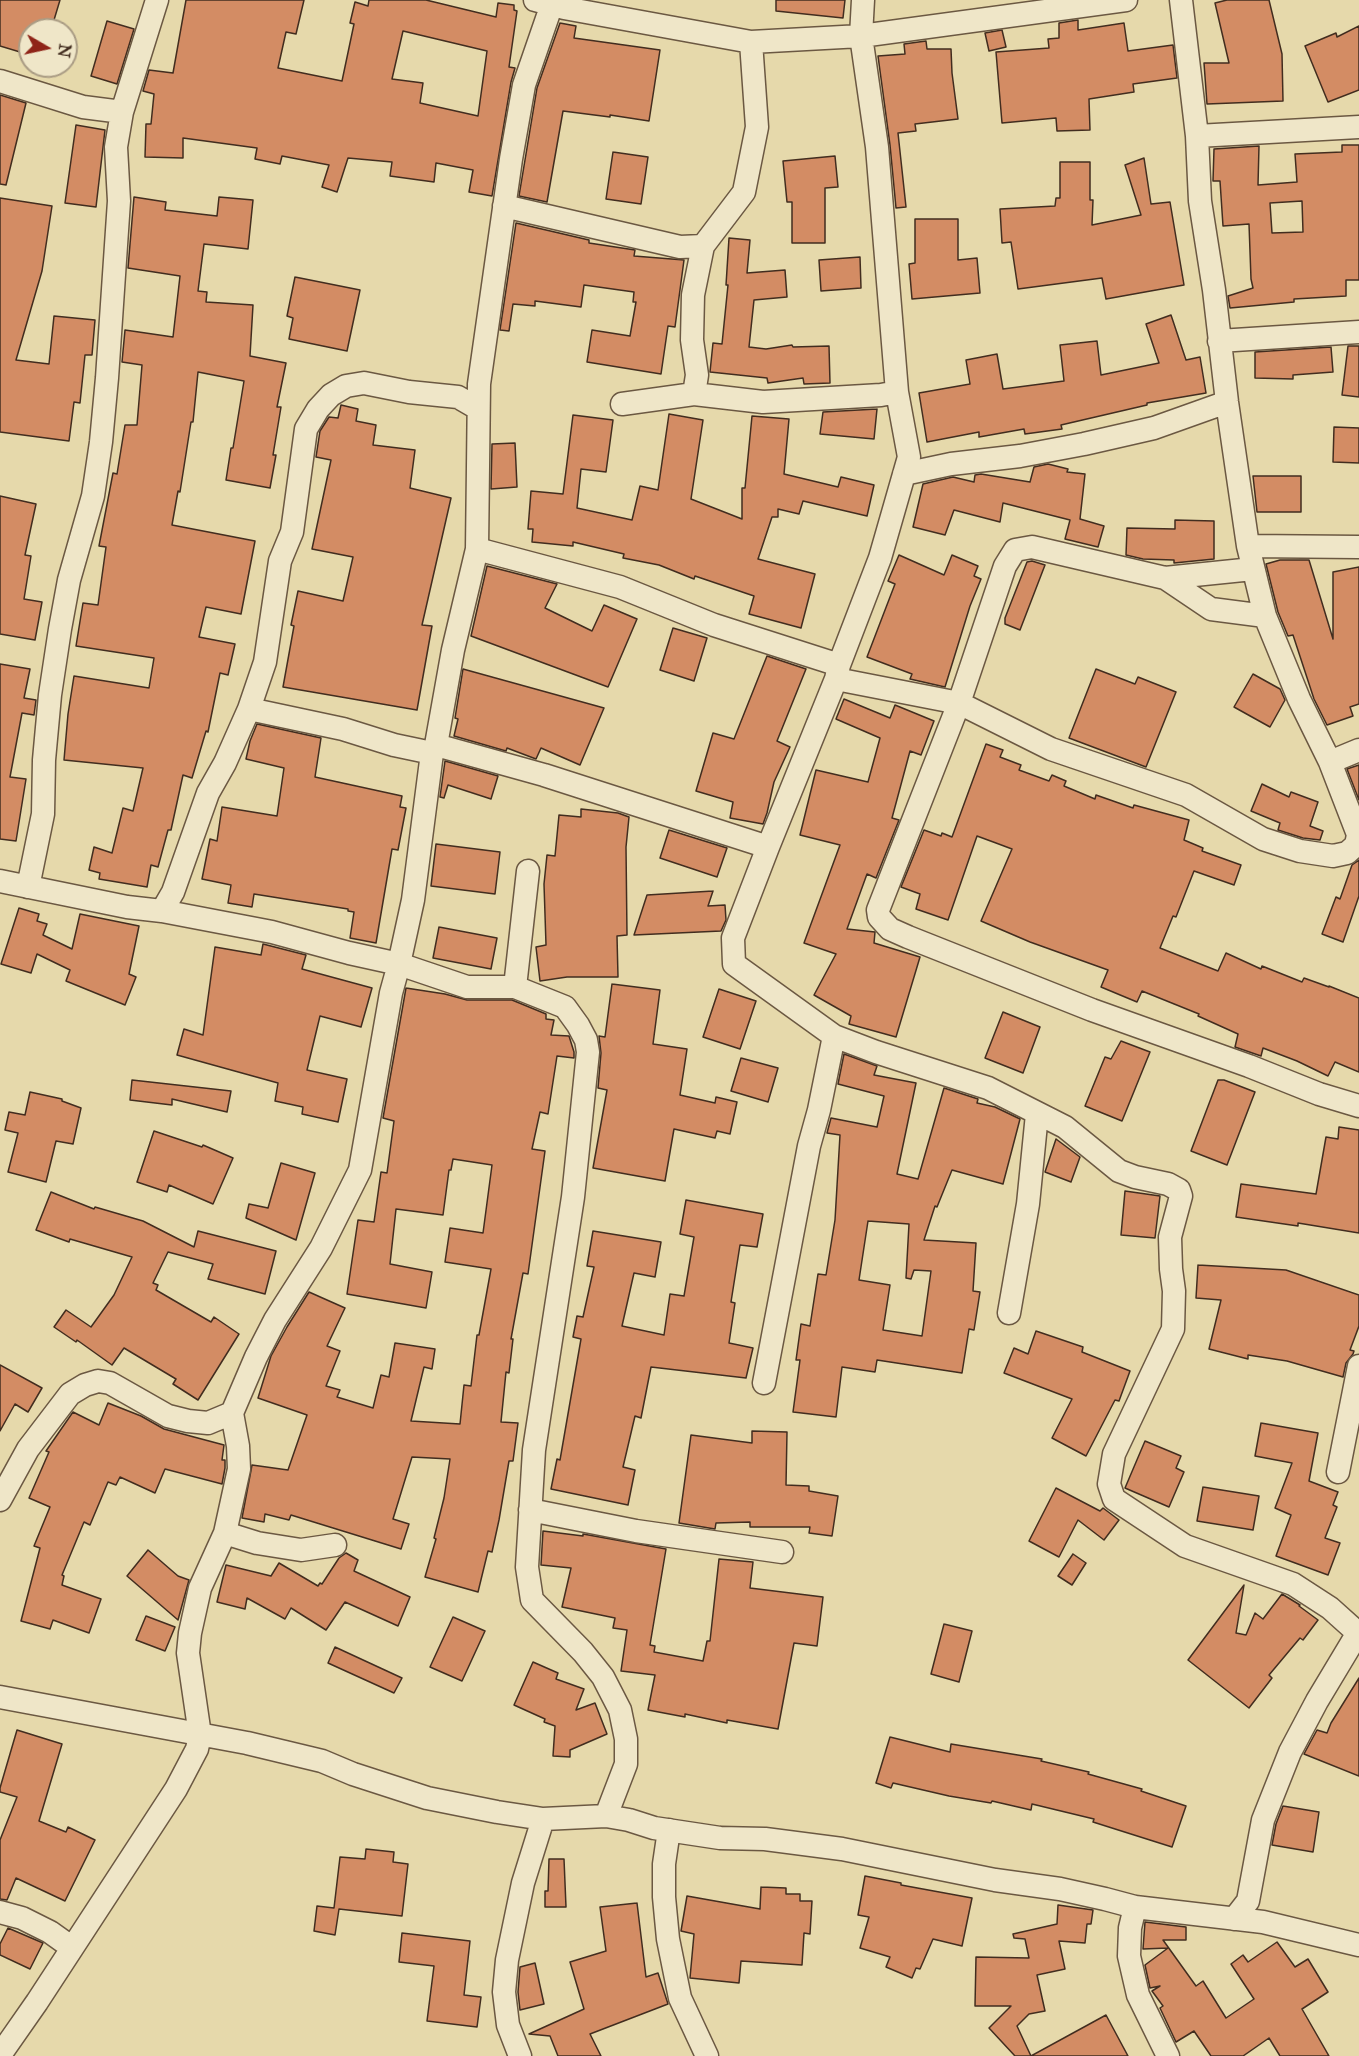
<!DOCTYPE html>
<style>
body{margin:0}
#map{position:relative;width:1359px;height:2056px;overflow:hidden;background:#e6d9ab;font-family:"IM FELL Great Primer",serif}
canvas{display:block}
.north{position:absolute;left:18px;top:18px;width:60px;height:60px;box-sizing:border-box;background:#efe6c8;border:2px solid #aa9c84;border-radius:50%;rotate:99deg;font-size:16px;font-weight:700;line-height:24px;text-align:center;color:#422d1f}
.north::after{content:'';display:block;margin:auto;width:21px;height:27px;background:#8f2418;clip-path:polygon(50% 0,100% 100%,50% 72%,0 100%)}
</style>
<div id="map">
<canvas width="1359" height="2056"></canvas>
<div class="north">N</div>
</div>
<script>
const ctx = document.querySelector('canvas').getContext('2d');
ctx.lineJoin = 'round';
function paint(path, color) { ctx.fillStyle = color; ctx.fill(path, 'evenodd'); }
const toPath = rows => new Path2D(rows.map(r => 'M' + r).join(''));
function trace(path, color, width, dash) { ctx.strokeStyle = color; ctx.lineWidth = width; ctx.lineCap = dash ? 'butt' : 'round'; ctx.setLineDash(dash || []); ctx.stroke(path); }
const building = toPath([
 [0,0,60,0,51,30,30,30,30,55,0,46,0,0],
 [186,0,304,0,296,34,286,32,278,68,342,81,354,24,350,23,355,2,368,6,369,0,426,0,496,17,498,3,514,5,514,10,517,11,509,67,515,68,511,82,492,196,469,192,473,170,436,163,434,182,390,176,392,162,348,158,337,192,322,187,329,165,282,156,280,164,255,159,257,148,183,138,183,158,145,157,146,124,151,124,154,94,143,91,149,70,173,73,186,0],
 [403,31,487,51,478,116,420,103,423,83,392,79,403,31],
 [776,0,845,0,843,18,776,11,776,0],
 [1227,0,1269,0,1282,54,1283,101,1207,104,1204,63,1229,63,1215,3,1227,0],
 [1078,20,1078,30,1124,23,1128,51,1173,45,1177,78,1133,84,1134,92,1089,99,1090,130,1057,131,1056,118,1002,123,996,52,1049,48,1048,39,1059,38,1059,23,1078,20],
 [107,21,134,29,117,84,91,76,107,21],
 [560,23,576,26,574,38,660,50,649,121,610,115,610,117,563,111,547,202,519,196,537,88,560,23],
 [1359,26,1359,90,1328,102,1305,46,1336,33,1337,37,1359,26],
 [1002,30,1006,47,989,51,985,33,1002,30],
 [926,41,927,49,951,49,952,73,958,119,915,124,916,131,898,133,906,207,896,208,890,145,878,56,905,54,904,44,926,41],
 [0,95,26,103,6,185,0,184,0,95],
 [76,125,105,130,96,207,65,203,76,125],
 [1342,145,1359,145,1359,280,1346,280,1346,296,1294,299,1294,302,1230,308,1228,296,1253,288,1251,279,1249,224,1223,226,1220,181,1213,181,1214,149,1259,146,1258,185,1297,182,1295,154,1342,152,1342,145],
 [1302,201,1303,232,1272,233,1270,203,1302,201],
 [613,152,648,157,641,204,606,199,613,152],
 [835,156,838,187,825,188,825,243,792,243,792,202,787,202,783,161,835,156],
 [1144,158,1151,204,1170,202,1184,285,1106,299,1102,278,1018,289,1011,242,1002,243,1000,209,1055,206,1056,198,1060,198,1060,162,1090,162,1090,200,1093,200,1092,225,1141,215,1125,165,1144,158],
 [134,197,166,202,165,210,217,216,219,197,253,200,248,249,204,244,198,291,207,292,206,302,253,305,250,356,286,363,277,407,281,407,273,455,276,455,270,488,226,480,231,448,233,448,244,381,198,372,193,422,191,422,180,492,178,491,172,525,255,541,241,614,206,607,199,637,235,644,228,675,220,673,208,732,206,731,192,778,183,775,171,830,168,830,158,867,151,865,147,887,99,879,100,873,89,870,94,847,112,853,123,808,133,811,143,768,64,760,68,714,74,676,149,688,154,658,76,646,83,603,98,605,106,547,99,546,113,473,117,474,125,425,137,425,142,365,122,362,125,330,173,337,180,276,128,268,134,197],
 [0,198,52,206,42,271,16,360,49,364,54,316,95,320,92,355,85,355,80,403,74,402,69,441,0,432,0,198],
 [915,219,958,219,958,260,977,258,980,293,912,299,909,264,915,263,915,219],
 [516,223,589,240,589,243,635,250,634,256,684,260,675,327,668,326,661,374,587,362,592,330,630,336,636,302,633,302,634,292,584,285,581,307,535,301,535,306,513,304,509,331,500,330,516,223],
 [729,238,750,240,747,273,785,270,787,297,754,300,749,347,766,349,792,345,793,347,829,346,830,383,804,384,803,378,768,383,767,378,710,372,713,343,722,344,728,285,726,285,729,238],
 [860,257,861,288,821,291,819,260,860,257],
 [295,277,360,290,347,351,289,339,293,318,287,316,295,277],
 [1171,315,1186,360,1200,357,1206,393,1147,403,1147,405,1061,425,1062,429,1025,434,1024,429,979,437,979,432,927,442,919,393,970,384,966,360,997,354,1003,389,1064,381,1060,345,1097,341,1101,375,1159,363,1146,324,1171,315],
 [1348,346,1359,346,1359,397,1342,395,1348,346],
 [1331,347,1333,372,1293,375,1293,379,1255,378,1255,352,1331,347],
 [341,405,358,409,356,421,376,425,373,445,415,450,410,488,451,498,422,625,432,626,417,710,283,687,294,626,291,625,298,591,343,601,353,557,312,549,331,460,316,457,320,431,329,417,338,418,341,405],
 [877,409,874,439,820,434,823,412,877,409],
 [669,414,703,420,691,499,742,519,742,488,745,488,752,416,789,419,784,474,838,487,841,477,874,485,867,516,803,501,799,514,778,509,778,517,772,517,758,559,815,574,801,628,749,614,754,596,695,576,694,579,659,565,623,558,624,554,573,542,573,546,532,542,533,529,528,529,531,491,563,494,573,415,613,420,606,472,581,469,577,508,632,520,640,486,658,490,669,414],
 [1334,427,1359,428,1359,463,1333,462,1334,427],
 [515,443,517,487,491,489,492,444,515,443],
 [1048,464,1068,469,1067,472,1085,474,1080,519,1104,526,1098,547,1065,539,1070,520,1003,503,1000,522,954,510,945,535,913,527,923,484,953,477,974,482,975,475,981,474,1030,482,1034,467,1048,464],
 [1253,476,1301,476,1301,512,1257,512,1253,476],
 [0,496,36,504,25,555,31,556,24,599,42,602,35,640,0,634,0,496],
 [1175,520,1214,521,1214,559,1174,563,1174,560,1143,559,1126,555,1127,528,1175,529,1175,520],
 [899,555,944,575,952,555,978,566,974,576,981,579,970,606,945,687,910,679,912,674,867,657,895,584,888,581,899,555],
 [1280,560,1309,560,1333,639,1333,572,1359,567,1359,704,1350,707,1353,716,1327,725,1314,699,1293,635,1288,636,1278,612,1266,564,1280,560],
 [1032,561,1045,565,1020,630,1005,624,1005,618,1027,562,1032,561],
 [487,566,557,584,545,608,592,631,604,605,637,619,608,687,471,636,487,566],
 [673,628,707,638,694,681,660,670,673,628],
 [767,656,806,669,777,741,790,747,774,782,767,813,763,824,730,818,733,802,696,791,713,733,734,739,767,656],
 [0,664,30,669,24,698,36,700,34,715,22,713,10,777,26,779,16,841,0,839,0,664],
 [463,669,604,708,580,765,541,748,536,759,507,748,506,751,454,736,458,719,455,718,463,669],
 [1096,669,1135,684,1138,677,1176,692,1146,767,1069,738,1096,669],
 [1253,674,1280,689,1285,700,1270,727,1234,707,1253,674],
 [844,699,890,718,895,705,934,721,921,755,910,751,892,818,899,820,876,878,867,874,847,929,875,932,874,943,920,957,896,1037,849,1024,851,1016,814,995,836,954,804,943,840,845,800,835,816,770,868,782,880,738,836,719,844,699],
 [257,724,321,738,315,777,402,796,400,807,406,808,398,850,392,849,376,943,350,938,354,912,348,911,348,909,254,894,252,907,228,903,231,885,202,879,210,839,217,841,222,807,277,816,284,768,246,759,250,741,257,724],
 [986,744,1003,750,1000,757,1021,765,1019,770,1049,781,1052,775,1066,781,1064,786,1095,799,1096,795,1133,808,1134,805,1189,820,1184,840,1203,848,1202,851,1241,865,1234,885,1194,871,1176,917,1173,916,1160,948,1218,971,1226,953,1261,969,1262,966,1302,982,1304,978,1329,987,1329,986,1359,998,1359,1072,1335,1062,1328,1076,1297,1061,1263,1048,1261,1056,1235,1047,1238,1034,1198,1016,1199,1014,1142,991,1137,1002,1101,987,1108,970,1030,942,981,921,1012,849,996,843,977,836,948,920,916,909,920,894,901,887,924,830,941,836,942,833,952,837,986,744],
 [445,761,498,776,491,799,448,785,444,798,440,797,445,761],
 [1359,765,1359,800,1347,769,1359,765],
 [1262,784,1289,797,1291,792,1318,802,1310,826,1323,831,1320,840,1303,838,1278,830,1280,823,1251,811,1262,784],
 [581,809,618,813,629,817,626,847,627,935,617,936,618,977,567,977,540,981,536,947,546,945,544,884,547,855,555,856,559,815,581,817,581,809],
 [669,830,727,848,717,877,660,858,669,830],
 [436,844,500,852,495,894,431,886,436,844],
 [1359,860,1359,896,1343,942,1322,934,1336,897,1340,899,1352,865,1359,860],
 [713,891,708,906,725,905,726,920,721,931,634,935,647,895,713,891],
 [19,908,39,914,37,921,47,924,43,935,72,949,80,914,139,926,129,974,136,977,125,1005,66,981,70,970,37,954,31,973,1,964,19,908],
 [439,927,497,938,491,969,433,958,439,927],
 [263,944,306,955,302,969,372,988,361,1027,320,1016,307,1070,347,1079,338,1122,302,1114,303,1107,275,1101,278,1083,177,1055,184,1029,203,1035,215,947,261,955,263,944],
 [612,984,660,990,653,1044,687,1049,680,1095,715,1103,716,1097,737,1102,730,1134,717,1131,715,1138,674,1129,665,1181,593,1168,607,1090,598,1088,601,1053,599,1036,605,1037,612,984],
 [406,988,445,994,467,1000,512,1000,546,1014,546,1019,554,1020,551,1035,569,1036,574,1052,574,1058,557,1056,548,1114,540,1112,532,1149,545,1151,528,1274,523,1273,511,1339,513,1339,509,1373,506,1372,501,1422,518,1423,513,1461,509,1461,499,1520,492,1552,488,1551,478,1592,425,1577,436,1539,434,1538,444,1498,450,1459,412,1457,393,1519,409,1524,401,1549,291,1515,289,1520,265,1514,264,1522,242,1518,252,1465,288,1470,307,1415,258,1398,271,1356,287,1327,309,1292,345,1308,327,1346,340,1351,326,1386,340,1390,337,1397,373,1408,381,1375,389,1377,395,1343,435,1349,432,1369,424,1367,411,1421,460,1424,464,1385,471,1386,477,1335,479,1335,491,1269,445,1262,450,1228,483,1233,492,1165,453,1159,451,1170,449,1170,443,1215,396,1209,390,1264,432,1272,426,1308,347,1294,358,1220,374,1222,381,1172,387,1173,394,1121,383,1118,406,988],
 [719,989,756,1001,740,1049,703,1037,719,989],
 [1003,1012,1040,1027,1023,1073,985,1058,1003,1012],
 [1121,1041,1150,1052,1122,1121,1085,1106,1105,1057,1111,1059,1121,1041],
 [844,1054,877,1066,874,1075,916,1083,897,1174,918,1179,944,1088,978,1099,977,1103,995,1107,1020,1119,1003,1184,952,1170,937,1207,935,1206,924,1240,976,1243,973,1291,980,1292,974,1330,969,1329,962,1373,877,1360,875,1372,842,1367,836,1417,793,1412,800,1360,796,1360,801,1324,810,1326,818,1274,826,1275,835,1220,840,1135,827,1133,831,1118,877,1127,884,1096,838,1084,844,1054],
 [868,1221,909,1224,906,1278,911,1279,914,1270,931,1271,922,1336,883,1330,890,1285,859,1280,868,1221],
 [741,1058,778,1068,768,1102,731,1091,741,1058],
 [132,1080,231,1091,227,1112,172,1099,172,1105,130,1100,132,1080],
 [1218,1080,1224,1080,1255,1092,1227,1165,1191,1151,1218,1080],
 [30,1092,62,1099,62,1101,81,1108,73,1144,56,1141,46,1182,8,1172,18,1133,5,1130,9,1112,25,1115,30,1092],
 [1339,1127,1359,1130,1359,1233,1298,1223,1298,1226,1236,1217,1241,1184,1316,1194,1326,1137,1338,1139,1339,1127],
 [154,1131,202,1147,203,1145,233,1158,213,1204,169,1185,167,1192,137,1182,154,1131],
 [1056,1139,1080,1157,1071,1182,1045,1172,1056,1139],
 [281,1163,315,1173,296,1240,246,1218,249,1204,268,1208,281,1163],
 [1125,1191,1160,1196,1155,1238,1121,1235,1125,1191],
 [51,1192,94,1209,95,1207,143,1221,194,1247,198,1231,276,1251,265,1294,208,1279,213,1264,168,1252,153,1283,158,1285,156,1290,211,1322,214,1317,239,1334,198,1400,173,1384,176,1379,124,1348,112,1365,77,1340,76,1342,54,1327,66,1310,91,1327,114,1295,132,1257,70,1239,69,1242,36,1230,51,1192],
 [686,1200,763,1214,757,1247,740,1245,731,1302,735,1303,729,1343,753,1348,746,1378,651,1367,641,1418,635,1416,623,1467,635,1470,628,1505,551,1489,557,1459,560,1460,581,1339,573,1337,577,1316,583,1317,594,1267,587,1266,593,1231,661,1242,655,1277,634,1273,622,1326,664,1335,670,1294,684,1296,694,1237,680,1234,686,1200],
 [1198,1265,1286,1270,1359,1295,1359,1326,1350,1350,1354,1351,1353,1354,1346,1363,1343,1377,1287,1361,1248,1355,1248,1359,1209,1349,1221,1300,1196,1298,1198,1265],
 [1036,1331,1083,1347,1082,1352,1130,1371,1119,1401,1115,1400,1086,1456,1052,1438,1072,1399,1004,1373,1014,1348,1028,1354,1036,1331],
 [0,1365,42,1388,28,1412,15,1404,0,1431,0,1365],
 [108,1403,141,1416,164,1429,224,1445,222,1460,225,1460,225,1468,222,1484,165,1469,155,1493,120,1477,116,1485,108,1482,90,1525,84,1522,62,1575,64,1576,62,1585,101,1599,89,1633,53,1620,50,1629,21,1621,40,1548,34,1546,50,1507,29,1498,49,1452,46,1451,73,1412,99,1425,108,1403],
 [1261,1423,1318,1433,1309,1481,1338,1492,1333,1505,1337,1507,1325,1538,1340,1543,1328,1575,1276,1556,1291,1515,1275,1508,1292,1463,1255,1456,1261,1423],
 [752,1431,787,1432,786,1485,809,1486,809,1491,838,1496,832,1536,809,1533,810,1527,750,1527,750,1522,716,1523,715,1529,679,1523,691,1435,752,1443,752,1431],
 [1145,1441,1181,1456,1176,1468,1184,1472,1169,1507,1125,1488,1145,1441],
 [1203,1487,1259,1496,1253,1530,1197,1521,1203,1487],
 [1056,1488,1100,1511,1103,1508,1119,1520,1104,1540,1078,1520,1059,1557,1029,1541,1056,1488],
 [543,1531,583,1536,583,1534,666,1549,650,1645,655,1646,654,1652,703,1661,707,1641,710,1641,719,1559,753,1562,750,1588,823,1597,817,1646,794,1643,778,1729,727,1720,727,1723,685,1714,685,1717,648,1710,655,1675,621,1671,627,1630,613,1628,615,1618,562,1607,571,1568,541,1565,543,1531],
 [148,1550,178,1576,189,1580,178,1620,127,1576,148,1550],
 [346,1553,358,1560,354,1571,410,1597,398,1626,345,1602,326,1630,291,1608,285,1619,247,1598,245,1609,217,1602,226,1565,271,1576,279,1563,318,1586,320,1583,322,1584,339,1558,346,1553],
 [1073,1554,1086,1563,1072,1585,1058,1576,1073,1554],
 [1244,1585,1236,1633,1246,1635,1255,1613,1263,1619,1282,1594,1300,1605,1299,1606,1318,1620,1303,1640,1300,1638,1269,1675,1272,1678,1249,1708,1188,1660,1244,1585],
 [146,1616,175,1627,165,1651,136,1640,146,1616],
 [453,1617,485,1631,462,1681,430,1667,453,1617],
 [944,1624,972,1631,959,1682,931,1674,944,1624],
 [335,1647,402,1678,394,1693,328,1663,335,1647],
 [533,1662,558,1673,556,1679,584,1689,576,1710,595,1703,607,1734,570,1750,570,1757,553,1756,555,1726,544,1722,545,1719,514,1705,533,1662],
 [1359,1678,1359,1776,1304,1754,1317,1730,1327,1733,1331,1723,1359,1678],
 [17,1730,62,1744,39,1821,66,1832,68,1827,95,1840,65,1901,16,1878,7,1900,0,1899,0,1840,17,1797,0,1792,0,1788,17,1730],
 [890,1737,950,1752,951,1744,1042,1759,1041,1761,1089,1772,1088,1774,1142,1789,1141,1791,1186,1806,1172,1847,1093,1822,1094,1819,1032,1804,1031,1810,992,1801,991,1803,949,1796,893,1783,891,1788,876,1783,890,1737],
 [1283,1806,1319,1812,1313,1852,1272,1845,1276,1824,1283,1806],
 [366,1849,394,1852,393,1862,408,1864,402,1916,339,1909,335,1935,314,1931,317,1906,334,1908,340,1857,365,1859,366,1849],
 [549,1859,564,1859,566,1907,545,1907,545,1891,548,1891,549,1859],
 [865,1876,901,1883,901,1885,972,1898,962,1946,933,1939,920,1969,916,1968,912,1978,886,1967,890,1957,860,1948,869,1917,858,1915,865,1876],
 [761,1887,786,1888,786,1894,800,1894,800,1901,812,1901,810,1934,804,1933,802,1965,741,1961,739,1983,690,1978,694,1934,681,1931,687,1896,760,1909,761,1887],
 [637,1903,646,1977,658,1973,668,2004,590,2034,601,2056,558,2056,550,2036,529,2034,584,2009,570,1962,606,1951,600,1907,637,1903],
 [1058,1905,1093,1910,1091,1924,1087,1924,1085,1943,1059,1941,1065,1969,1037,1975,1045,2011,1029,2014,1017,2026,1031,2056,1015,2056,989,2028,1011,2006,975,2006,976,1957,1029,1958,1025,1939,1014,1938,1013,1934,1057,1924,1058,1905],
 [1145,1922,1186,1927,1186,1940,1163,1940,1196,1986,1203,1981,1226,2018,1254,1999,1231,1964,1243,1955,1248,1962,1277,1942,1295,1967,1308,1959,1328,1992,1302,2009,1329,2056,1280,2056,1269,2038,1243,2056,1211,2056,1194,2031,1176,2042,1160,2008,1163,2006,1152,1991,1160,1986,1150,1988,1145,1965,1168,1948,1143,1949,1145,1922],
 [8,1928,43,1943,30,1969,0,1955,0,1944,8,1928],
 [402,1933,470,1941,464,1995,481,1997,477,2027,427,2021,434,1966,399,1962,402,1933],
 [535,1963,544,2004,520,2010,518,1992,520,1967,535,1963],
 [1106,2015,1128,2056,1031,2056,1106,2015]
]);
const minor = toPath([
 [535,0,564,8,751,42,861,36,1126,0],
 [863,0,861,36,877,147,897,392,909,457,880,558,839,665,836,679,768,847,733,938,734,964,834,1036,876,1052,988,1088,1065,1127,1119,1171,1135,1177,1168,1184,1179,1190,1181,1196,1170,1237,1171,1269,1174,1291,1173,1329,1114,1454,1109,1484,1114,1499,1185,1546,1293,1584,1330,1608,1359,1634],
 [1181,0,1197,136,1200,201,1214,290,1227,402,1248,546,1265,616,1299,699,1330,762,1359,837],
 [0,81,83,107,122,112],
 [1197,136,1359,127],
 [504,206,680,247,703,246],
 [1219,341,1359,332],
 [694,394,697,375,692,340,693,295,703,246,744,192,757,127,751,42],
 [622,404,694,394,763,402,881,395,897,392],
 [904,474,951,464,1020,456,1084,444,1154,428,1227,402],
 [1248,546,1359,547],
 [477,549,620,587,714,625,839,665],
 [1165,578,1253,569],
 [1265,616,1211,609,1165,578,1032,547,1015,550,1005,566,959,703,878,910,879,917,890,929,908,937,1092,1010,1249,1066,1319,1094,1359,1106],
 [836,679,959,703,1051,749,1186,795,1263,839,1300,851,1333,856,1347,853,1356,845,1358,835],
 [249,709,343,729,394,745,432,753],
 [436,745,544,775,768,847],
 [1330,762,1359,750],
 [0,881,127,907,162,911,272,932,349,953,399,964,467,987,515,987,565,1007,578,1025,586,1040,588,1052,573,1197,534,1450,527,1567,532,1600,583,1652,603,1677,620,1710,626,1739,626,1764,606,1816],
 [28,887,43,814,44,760,50,695,60,629,69,580,93,496,101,442,107,378,119,201,116,147,122,112,157,0],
 [162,911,173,892,208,793,225,763,249,709,265,662,280,561,292,532,306,429,318,409,331,395,346,386,364,383,409,392,458,397,477,408],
 [515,987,528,871],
 [1009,1313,1028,1204,1037,1114],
 [764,1383,809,1146,819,1110,834,1036],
 [1338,1472,1359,1366],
 [0,1500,28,1449,70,1394,85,1385,98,1381,110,1383,168,1416,188,1421,208,1423,232,1413],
 [530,1510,636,1531,782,1552],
 [225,1533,257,1543,301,1550,335,1545],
 [0,1697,247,1743,322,1761,353,1774,427,1798,497,1812,543,1819,606,1816,629,1820,654,1828,720,1838,765,1839,842,1849,995,1880,1060,1889,1105,1899,1135,1907,1263,1922,1359,1945],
 [669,1830,664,1864,664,1897,668,1939,680,1998,707,2056],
 [1135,1907,1130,1928,1129,1956,1138,1995,1168,2056],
 [0,1912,22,1918,50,1932,71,1947],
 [1234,1919,1248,1901,1263,1820,1290,1752,1317,1701,1359,1631],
 [0,2055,37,2002,176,1789,197,1749,200,1735,188,1653,190,1633,200,1588,225,1533,239,1469,238,1446,232,1413,256,1357,275,1320,321,1248,360,1170,391,993,399,964,413,900,432,753,436,745,453,650,477,549,479,384,511,159,524,85,552,4],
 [520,2056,508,2025,504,1992,507,1960,523,1883,543,1819]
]);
paint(building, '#d38c64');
trace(building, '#422d1f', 1.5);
trace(minor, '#6b5842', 25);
trace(minor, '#efe6c8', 22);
</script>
